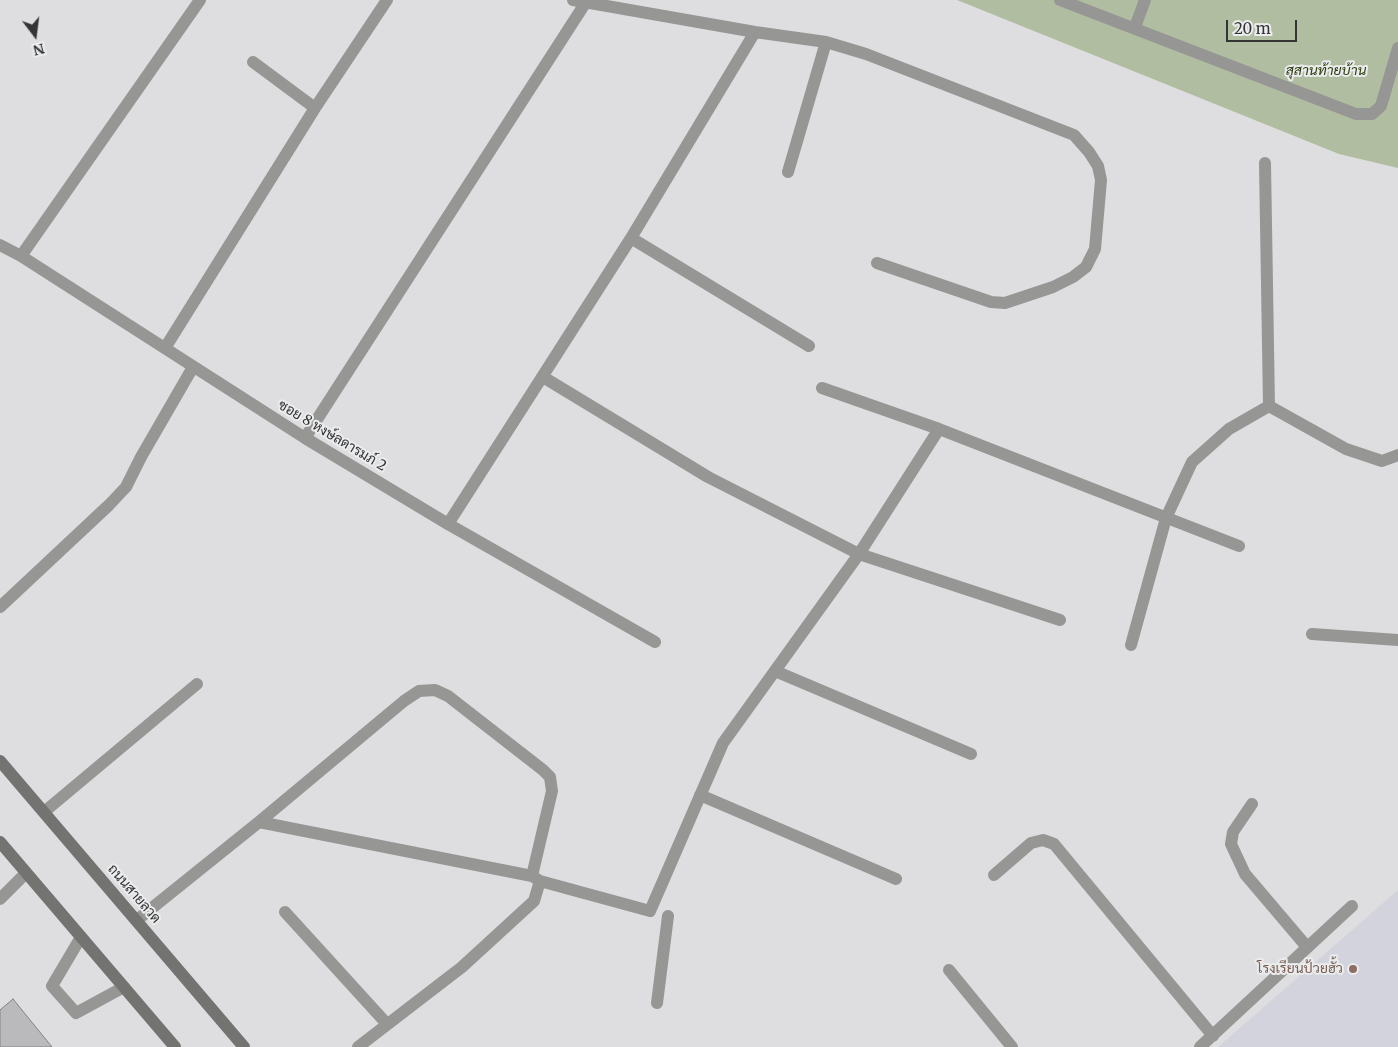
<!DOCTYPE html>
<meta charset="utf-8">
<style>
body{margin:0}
#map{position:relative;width:1398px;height:1047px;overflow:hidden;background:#dedee0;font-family:Merriweather,serif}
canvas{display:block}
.north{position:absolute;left:10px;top:10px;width:50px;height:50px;-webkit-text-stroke:4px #ebeced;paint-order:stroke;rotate:165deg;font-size:14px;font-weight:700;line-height:20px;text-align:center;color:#343435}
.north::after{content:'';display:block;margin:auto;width:18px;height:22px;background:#343435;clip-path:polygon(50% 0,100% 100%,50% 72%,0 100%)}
.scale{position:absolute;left:1226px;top:20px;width:71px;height:22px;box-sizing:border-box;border:2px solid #343435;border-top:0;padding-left:6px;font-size:15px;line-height:18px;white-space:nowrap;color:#343435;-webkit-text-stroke:4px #ebeced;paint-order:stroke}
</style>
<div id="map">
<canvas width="1398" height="1047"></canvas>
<div class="north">N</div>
<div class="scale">20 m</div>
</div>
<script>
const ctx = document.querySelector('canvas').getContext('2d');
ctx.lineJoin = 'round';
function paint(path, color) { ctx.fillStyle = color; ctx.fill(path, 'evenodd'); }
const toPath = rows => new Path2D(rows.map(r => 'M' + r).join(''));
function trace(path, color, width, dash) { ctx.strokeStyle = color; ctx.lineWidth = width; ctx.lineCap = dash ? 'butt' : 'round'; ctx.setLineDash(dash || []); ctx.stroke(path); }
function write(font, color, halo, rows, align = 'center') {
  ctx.font = font + ' Merriweather,Sarabun,serif'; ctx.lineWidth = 4; ctx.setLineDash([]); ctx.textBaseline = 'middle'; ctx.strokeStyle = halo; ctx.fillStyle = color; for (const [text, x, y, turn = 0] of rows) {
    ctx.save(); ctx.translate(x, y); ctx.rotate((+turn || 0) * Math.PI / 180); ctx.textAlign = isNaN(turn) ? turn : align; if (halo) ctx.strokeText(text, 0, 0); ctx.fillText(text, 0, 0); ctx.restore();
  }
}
const built = toPath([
 [1398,890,1398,1047,1218,1047]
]);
const green = toPath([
 [957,0,1398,0,1398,168,1339,154]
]);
const building = toPath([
 [13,999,52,1047,0,1047,0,1010,13,999]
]);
const lane = toPath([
 [1060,0,1356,114,1372,114,1381,106,1398,48],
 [1135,27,1145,0],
 [1252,804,1233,832,1231,844,1245,874,1307,947],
 [81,937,52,986,76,1013,124,987],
 [657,1003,668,916]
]);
const street = toPath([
 [573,0,755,32,826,42,866,54,1074,135,1089,152,1098,166,1101,180,1095,249,1086,267,1073,277,1053,287,1005,303,991,302,877,263],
 [253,62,315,108],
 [788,172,826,42],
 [631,238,809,346],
 [0,245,21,256,305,438,448,524,655,642],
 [21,256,200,0],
 [165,348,315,108,387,0],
 [543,377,708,477,859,554,1060,620],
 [822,388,939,429,1239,546],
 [1269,406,1346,449,1382,461,1398,455],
 [305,438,586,2],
 [448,524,631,238,755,32],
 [0,607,109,505,126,487,141,457,193,367],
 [1312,634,1398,640],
 [1131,645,1166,518,1192,462,1229,429,1269,406,1265,163],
 [775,671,971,754],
 [700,795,896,879],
 [44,812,197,684],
 [259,822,532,876,540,881,650,911,723,743,859,554,939,429],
 [994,875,1031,843,1043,840,1054,844,1213,1036],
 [0,899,26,873],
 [285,912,387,1024],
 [137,920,259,822,404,701,419,691,435,690,448,696,543,770,550,777,552,791,532,876],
 [949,970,1012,1047],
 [358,1047,462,967,534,901,540,881],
 [1200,1047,1352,906]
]);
const secondary = toPath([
 [0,761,244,1047],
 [0,842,175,1047]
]);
const markers = [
 [1353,969,5,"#8d6e63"]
];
const parkNames = [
 ["สุสานท้ายบ้าน",1326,71]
];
const streetNames = [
 ["ซอย 8 หงษ์ลดารมภ์ 2",332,436,31],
 ["ถนนสายลวด",134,894,49]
];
const educationNames = [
 ["โรงเรียนป้วยฮั้ว",1343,969]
];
paint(built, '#d2d3dc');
paint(green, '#b1bda0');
paint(building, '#bababc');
trace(building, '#828284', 1);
trace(lane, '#969695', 12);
trace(street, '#969695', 12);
trace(secondary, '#737372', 12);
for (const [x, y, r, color] of markers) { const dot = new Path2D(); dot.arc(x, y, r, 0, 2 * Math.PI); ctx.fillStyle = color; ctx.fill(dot); trace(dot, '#ebeced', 2); }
write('italic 14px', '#2e3d0e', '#ebeced', parkNames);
write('14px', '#343435', '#ebeced', streetNames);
write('14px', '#785e54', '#ebeced', educationNames, 'right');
</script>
